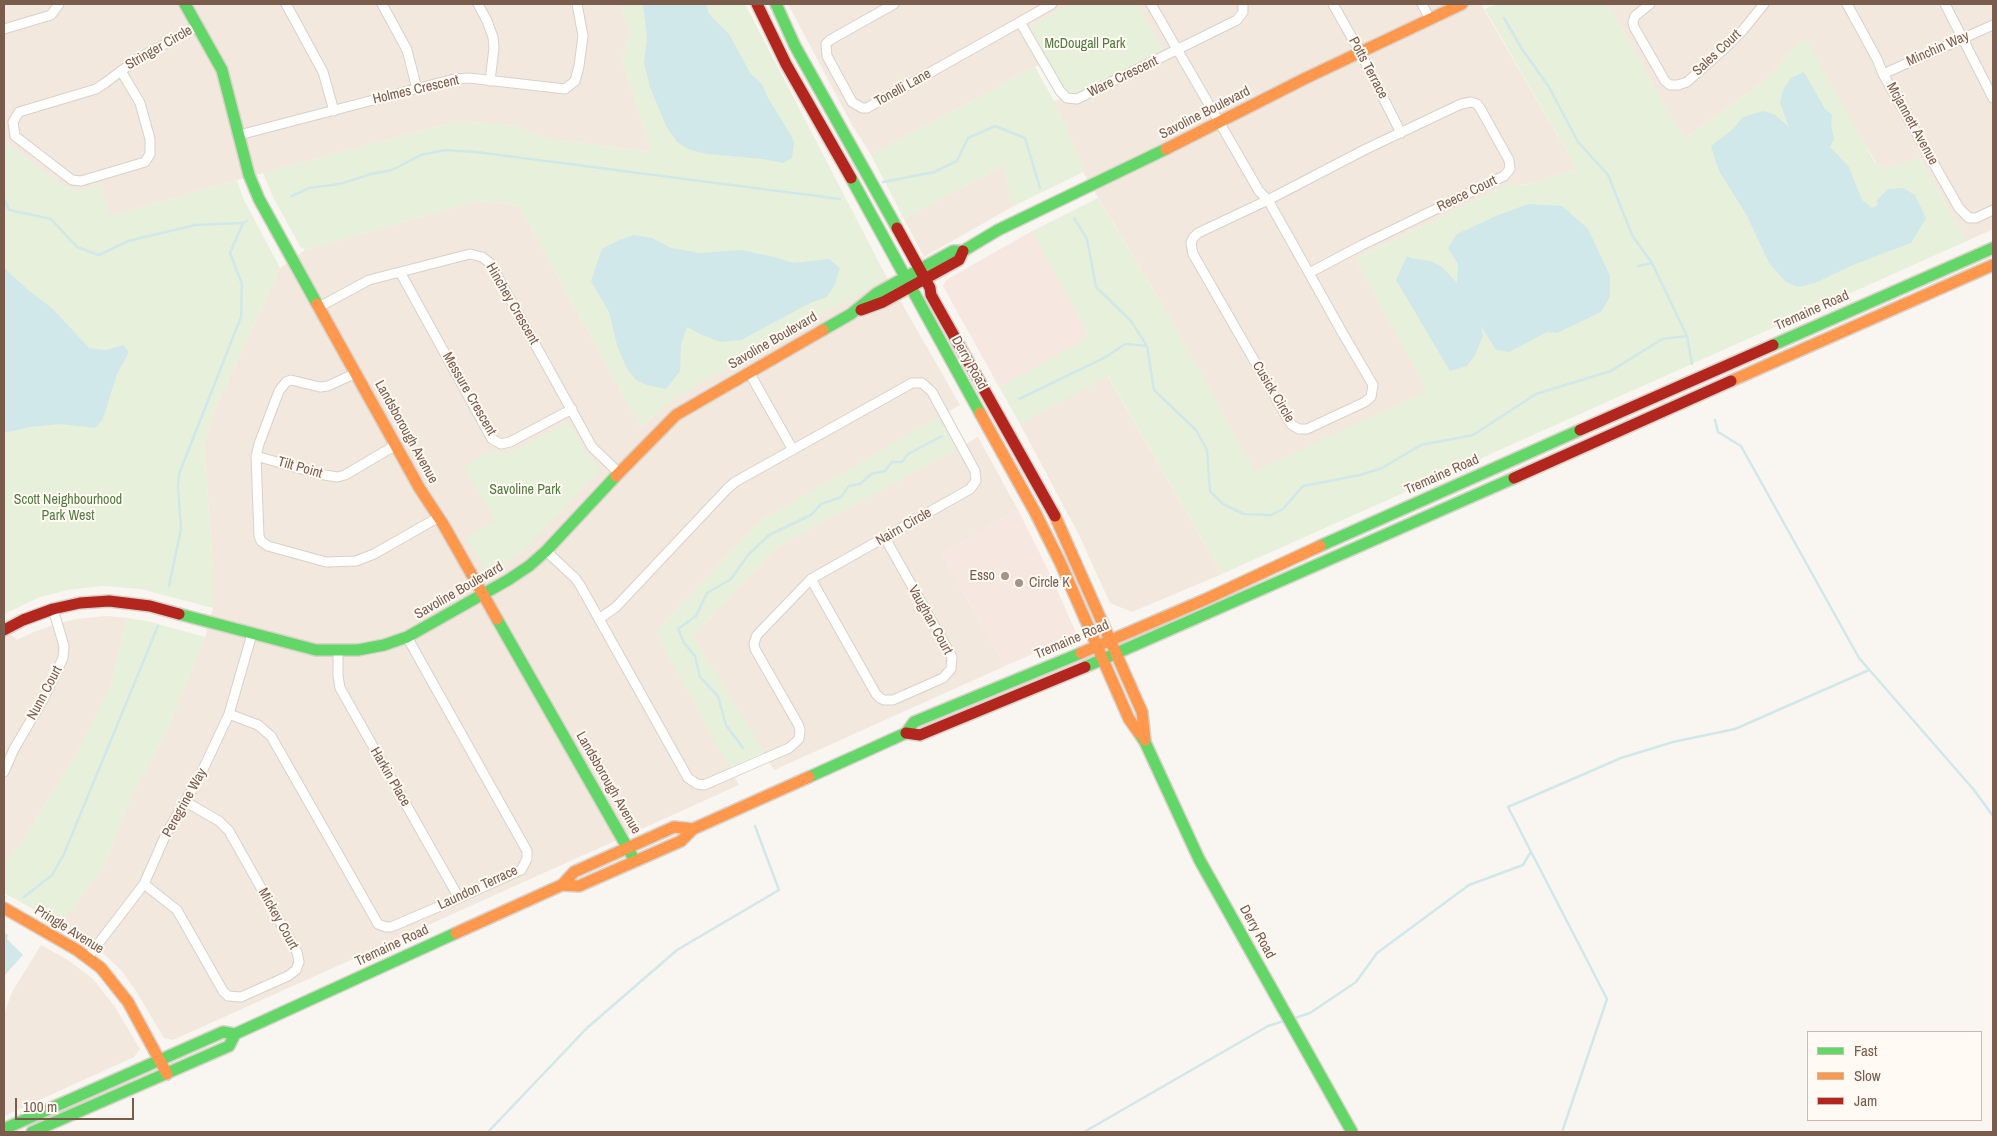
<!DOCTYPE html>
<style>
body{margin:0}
#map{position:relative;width:1997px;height:1136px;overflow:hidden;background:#f9f5f0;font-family:"Archivo Narrow",sans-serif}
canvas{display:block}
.frame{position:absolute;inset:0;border:5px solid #7a5c4d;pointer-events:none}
.legend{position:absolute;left:1807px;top:1031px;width:175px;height:90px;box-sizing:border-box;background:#fffaf3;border:1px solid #cabbb1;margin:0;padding:6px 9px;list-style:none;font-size:15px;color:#7a5c4d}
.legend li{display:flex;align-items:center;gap:10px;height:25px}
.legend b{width:25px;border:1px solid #cabbb1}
.scale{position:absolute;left:15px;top:1098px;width:119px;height:22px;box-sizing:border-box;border:2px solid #7a5c4d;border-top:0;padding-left:6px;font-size:15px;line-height:18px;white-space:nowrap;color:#7a5c4d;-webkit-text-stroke:4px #fffaf3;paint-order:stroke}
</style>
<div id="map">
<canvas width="1997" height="1136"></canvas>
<div class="frame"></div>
<ul class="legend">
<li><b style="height:6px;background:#63d668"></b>Fast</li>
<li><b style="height:6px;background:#ff974d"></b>Slow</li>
<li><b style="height:6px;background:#b3261e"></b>Jam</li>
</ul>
<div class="scale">100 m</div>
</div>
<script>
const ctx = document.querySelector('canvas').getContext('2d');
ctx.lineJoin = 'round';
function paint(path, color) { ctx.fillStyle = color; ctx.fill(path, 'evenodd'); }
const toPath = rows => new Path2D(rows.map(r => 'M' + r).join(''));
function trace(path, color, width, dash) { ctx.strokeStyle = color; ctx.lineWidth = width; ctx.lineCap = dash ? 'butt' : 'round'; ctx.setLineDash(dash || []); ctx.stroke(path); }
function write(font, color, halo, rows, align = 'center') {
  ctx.font = font + ' "Archivo Narrow",sans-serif'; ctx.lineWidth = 4; ctx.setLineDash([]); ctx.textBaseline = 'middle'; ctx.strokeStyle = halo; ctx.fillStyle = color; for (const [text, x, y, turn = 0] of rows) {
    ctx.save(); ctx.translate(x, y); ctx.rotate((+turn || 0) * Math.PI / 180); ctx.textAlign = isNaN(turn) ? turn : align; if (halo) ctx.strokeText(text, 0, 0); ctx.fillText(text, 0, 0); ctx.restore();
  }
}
const residential = toPath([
 [4,4,621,4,630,33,622,60,652,152,546,139,514,126,458,121,237,180,110,216,84,190,75,190,62,186,4,141],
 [788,4,1070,4,1031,26,1031,30,1048,60,871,155,852,125],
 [1138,4,1481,4,1577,169,1529,184,1518,185,1511,183,1355,259,1428,391,1255,472,1171,320,1083,172,1084,169,1054,101,1077,93,1163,51],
 [1608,4,1993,4,1993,229,1967,241,1920,158,1893,167,1887,168,1877,164,1801,40,1765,81,1688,136,1682,136],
 [1004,165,1012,207,924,257,904,219],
 [477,201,504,203,520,207,641,428,660,409,677,396,882,280,885,274,960,405,759,522,658,630,657,634,739,785,173,1040,164,1038,136,991,121,970,91,942,60,924,104,866,132,794,165,735,205,637,213,608,213,569,204,445,214,411,280,268,305,250],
 [1107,375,1222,574,1132,612,1110,603,1079,535,1020,424],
 [978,437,1018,510,942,554,1005,666,774,770,693,636,777,547],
 [106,616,127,618,110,688,80,748,18,848,4,864,4,627,17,640,36,631,60,623,77,619],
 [41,945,68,960,93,979,115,1007,140,1049,134,1057,4,1116,4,1014,12,992]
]);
const commercial = toPath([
 [1032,231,1087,333,1085,340,999,387,943,286,946,280],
 [1018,510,1050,574,1077,635,1005,666,942,554]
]);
const green = toPath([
 [621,4,745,4,885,274,882,280,869,288,677,396,652,416,641,428,520,207,504,203,477,201,305,250,300,246,274,199,263,173,458,121,514,126,546,139,652,152,622,60,630,33],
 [1070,4,1138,4,1163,51,1077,93,1069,93,1063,87,1031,30,1031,26],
 [1497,4,1608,4,1682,136,1688,136,1765,81,1801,40,1808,41,1874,161,1877,164,1887,168,1920,158,1967,241,1222,574,1108,376,1020,424,999,387,1085,339,1087,333,1032,231,1098,198,1171,320,1255,471,1427,391,1355,259,1511,183,1518,185,1529,184,1577,169,1485,9],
 [1035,67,1054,101,1084,169,1083,172,1012,207,1004,165,904,219,871,155],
 [4,141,66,188,80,190,101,185,110,216,237,180,243,198,280,268,214,411,204,445,213,569,213,608,141,589,102,586,68,590,40,597,4,614],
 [939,416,957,449,777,547,693,636,764,752,729,768,657,634,658,630,759,522],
 [568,421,587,454,601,470,524,551,488,575,466,537,495,521,463,467,494,450,502,452,515,450],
 [127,618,147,621,205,637,165,735,132,794,104,866,60,924,4,893,4,864,18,848,80,748,110,688]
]);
const water = toPath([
 [643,4,707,4,708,13,729,34,750,73,762,84,768,98,792,137,794,143,792,158,783,163,763,159,707,154,690,150,677,142,666,126,650,87,644,63,647,37],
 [1804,72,1825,109,1832,115,1831,125,1834,139,1830,147,1849,167,1862,200,1872,208,1878,205,1877,200,1888,189,1903,188,1915,195,1926,218,1911,243,1853,265,1815,283,1798,287,1786,282,1769,263,1746,214,1719,171,1711,146,1733,129,1743,117,1763,111,1774,114,1789,127,1780,103,1783,90,1791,78],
 [1528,204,1562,206,1588,229,1610,276,1610,297,1601,312,1557,333,1547,332,1509,352,1496,350,1481,326,1483,336,1475,355,1467,366,1450,371,1396,280,1407,256,1411,258,1431,261,1442,267,1457,283,1458,264,1448,248,1457,234,1496,216],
 [634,235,652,238,671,248,700,253,741,250,774,257,793,263,829,259,840,268,835,284,827,297,810,303,741,340,720,342,702,335,687,327,681,344,680,371,666,389,647,385,636,380,626,367,617,345,609,312,591,281,602,249,619,240],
 [5,269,27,289,54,310,89,348,107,350,123,345,129,352,117,374,103,419,95,428,61,424,30,427,4,433],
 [4,932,8,935,7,939,23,955,4,976]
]);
const stream = toPath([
 [1504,18,1522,49,1549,87,1578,142,1608,175,1632,235,1652,263,1687,336],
 [883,182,934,172,957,161,968,138,995,126,1025,138,1040,188],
 [292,196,309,188,340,184,371,174,392,170,421,155,445,150,476,152,840,199],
 [4,199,9,210,51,219,77,247,99,255,128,241,195,225,243,223,247,221],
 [1074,218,1087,239,1096,287,1131,321,1147,346,1154,390,1196,430,1207,450,1210,491,1223,504,1244,514,1271,515,1283,509,1303,486,1360,475,1382,468,1421,445,1473,435,1536,394,1611,371,1662,339,1687,336,1692,364],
 [1638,266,1652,263],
 [1019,399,1106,357,1125,344,1147,346],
 [1715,420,1718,432,1741,446,1859,658,1974,790,1993,816],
 [169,586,181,529,178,487,179,474,241,317,242,284,230,253,243,223],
 [743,748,726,725,718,696,700,677,695,656,684,643,678,629,696,616,707,593,731,579,748,555,769,535,811,515,821,504,841,497,849,486,860,484,871,474,885,471,892,462,902,462,908,454,942,436],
 [24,897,52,875,64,854,158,626],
 [1295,1018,1310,1013,1356,982,1377,953,1469,885,1523,865,1530,853],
 [488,1132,587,1028,677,950,779,890,755,826],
 [1084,1132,1268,1026,1281,1022],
 [1562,1132,1607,999,1508,807,1621,758,1673,742,1735,729,1869,670]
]);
const street = toPath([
 [286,4,323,72,334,111],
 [382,4,407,50,417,89],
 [478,4,487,21,493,37,494,48,490,81],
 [894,4,830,40,826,44,827,56,852,102,862,108,867,108,1052,4],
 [1151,4,1259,191,1268,200,1309,273,1342,332,1373,385,1371,397,1365,402,1307,429,1299,429,1292,425,1289,421,1193,254,1191,243,1193,238,1198,233,1268,200,1366,149,1461,104,1471,102,1477,104,1480,108,1509,160,1510,169,1504,176,1362,245,1309,273],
 [1333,4,1360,52,1401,133],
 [1422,4,1430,19],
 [1650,4,1635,16,1633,22,1634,27,1665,81,1670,85,1678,85,1687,82,1723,50,1743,30,1764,4],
 [1847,4,1877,59,1883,74,1959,208,1969,218,1976,218,1993,210],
 [1945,4,1993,98],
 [1020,22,1060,91,1067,98,1077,99,1237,20,1243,12,1243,4],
 [4,29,51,15,59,4],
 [121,71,140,103,150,139,150,154,145,162,81,181,72,180,15,136,13,122,19,112,96,89,105,83,121,71,139,58,198,26],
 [1883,74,1993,25],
 [239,135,454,79,469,78,565,89,575,81,579,66,583,36,577,4],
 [400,272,492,439,501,444,510,442,572,409],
 [319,307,369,280,470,254,482,257,490,263,592,447,619,473],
 [749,372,793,450],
 [356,373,328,386,320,387,291,380,286,382,279,391,259,444,256,456,259,536,261,541,268,546,326,562,356,561,374,554,439,517],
 [256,456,319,474,337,477,345,475,396,445],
 [546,551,575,578,580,585,688,778,697,784,704,785,789,748,799,739,800,730,798,724,755,649,754,643,757,635,811,579,970,489,976,481,975,471,932,392,922,383,912,383,735,482,727,489,616,607,599,619],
 [811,579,876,694,880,698,884,700,893,700,943,678,951,669,952,657,885,538],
 [338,651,338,676,340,688,459,898],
 [229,714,258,725,271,736,378,924,386,927,391,927,459,898,521,870,527,859,527,851,407,637],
 [4,772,14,749,44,698,63,658,64,646,53,609],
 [144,884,177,910,223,991,228,996,241,997,288,976,296,970,299,962,297,952,229,831,219,821,186,802],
 [88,957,144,884,166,834,199,778,229,714,252,634]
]);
const fast = toPath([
 [185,4,222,70,249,175,259,199,317,304],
 [776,4,795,46,897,228],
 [851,178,980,413],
 [823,330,851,314,877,293,953,251,963,251,998,230,1166,149],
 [1773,345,1993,248],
 [1320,546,1580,430],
 [179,614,316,650,358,650,384,645,407,637,508,580,529,566,546,551,616,476],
 [497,619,635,861],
 [1085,667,1514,478],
 [1139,733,1145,742,1199,859,1352,1132],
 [809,777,906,733,914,722,1081,653],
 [4,1129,223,1032,235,1034,456,933],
 [32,1132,229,1046,235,1034]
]);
const slow = toPath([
 [1166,149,1306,78,1462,4],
 [317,304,420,489,443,524,497,619],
 [1731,381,1993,265],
 [980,413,1035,512,1060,562,1129,719,1139,733],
 [616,476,676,415,823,330],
 [1055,516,1142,712,1145,740],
 [1081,653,1204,600,1320,546],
 [562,885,579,886,681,841,693,829,809,777],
 [4,908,77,950,101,968,128,1002,167,1074],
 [456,933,562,885,574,872,674,827,693,829]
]);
const jam = toPath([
 [757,4,786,64,851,178],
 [897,228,930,288,931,295,1055,516],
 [861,310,883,302,959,260,963,251],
 [1580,430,1773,345],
 [1514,478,1731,381],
 [4,630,23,620,53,609,80,603,109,601,150,606,179,614],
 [906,733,920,735,1085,667]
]);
const markers = [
 [1005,576,5,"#a69286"],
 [1019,583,5,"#a69286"]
];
const parkNames = [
 ["McDougall Park",1085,44],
 ["Savoline Park",525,490],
 ["Scott Neighbourhood",68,500],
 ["Park West",68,516]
];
const streetNames = [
 ["Stringer Circle",159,48,-30],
 ["Minchin Way",1938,49,-24],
 ["Sales Court",1717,53,-43],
 ["Potts Terrace",1368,68,62],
 ["Ware Crescent",1123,77,-26],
 ["Tonelli Lane",903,88,-29],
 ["Holmes Crescent",416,90,-13],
 ["Savoline Boulevard",1205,113,-27],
 ["Mcjannett Avenue",1912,124,61],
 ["Reece Court",1467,194,-26],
 ["Hinchey Crescent",512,304,60],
 ["Tremaine Road",1812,311,-24],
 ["Savoline Boulevard",773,341,-30],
 ["Derry Road",969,363,61],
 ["Cusick Circle",1273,392,59],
 ["Messure Crescent",469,394,60],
 ["Landsborough Avenue",406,432,61],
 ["Tilt Point",300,468,16],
 ["Tremaine Road",1442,475,-24],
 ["Nairn Circle",904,527,-30],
 ["Savoline Boulevard",459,591,-30],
 ["Vaughan Court",930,620,61],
 ["Tremaine Road",1072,640,-23],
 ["Nunn Court",45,693,-62],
 ["Harkin Place",390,777,60],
 ["Landsborough Avenue",608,783,60],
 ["Peregrine Way",185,803,-61],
 ["Laundon Terrace",478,888,-25],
 ["Mickey Court",278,919,61],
 ["Pringle Avenue",69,930,32],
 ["Derry Road",1257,932,61],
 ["Tremaine Road",392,946,-25]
];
const poiNames = [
 ["Esso",995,576],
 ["Circle K",1029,583,"left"]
];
paint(residential, '#f2e8de');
paint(commercial, '#f6e8e1');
paint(green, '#e7f0db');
paint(water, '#d0e8ea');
trace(stream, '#d0e8ea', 2.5);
trace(street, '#d7d1cb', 11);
trace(fast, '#d9d2cb', 14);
trace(slow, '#d9d2cb', 14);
trace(jam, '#d9d2cb', 14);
trace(street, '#fefefd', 9);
trace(fast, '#63d668', 11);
trace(slow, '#ff974d', 11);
trace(jam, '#b3261e', 11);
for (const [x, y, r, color] of markers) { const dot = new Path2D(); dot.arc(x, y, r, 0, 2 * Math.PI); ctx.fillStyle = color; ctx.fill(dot); trace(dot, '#fffaf3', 2); }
write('14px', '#537a41', '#fffaf3', parkNames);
write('14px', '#7a5c4d', '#fffaf3', streetNames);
write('14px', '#7a5c4d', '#fffaf3', poiNames, 'right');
</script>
